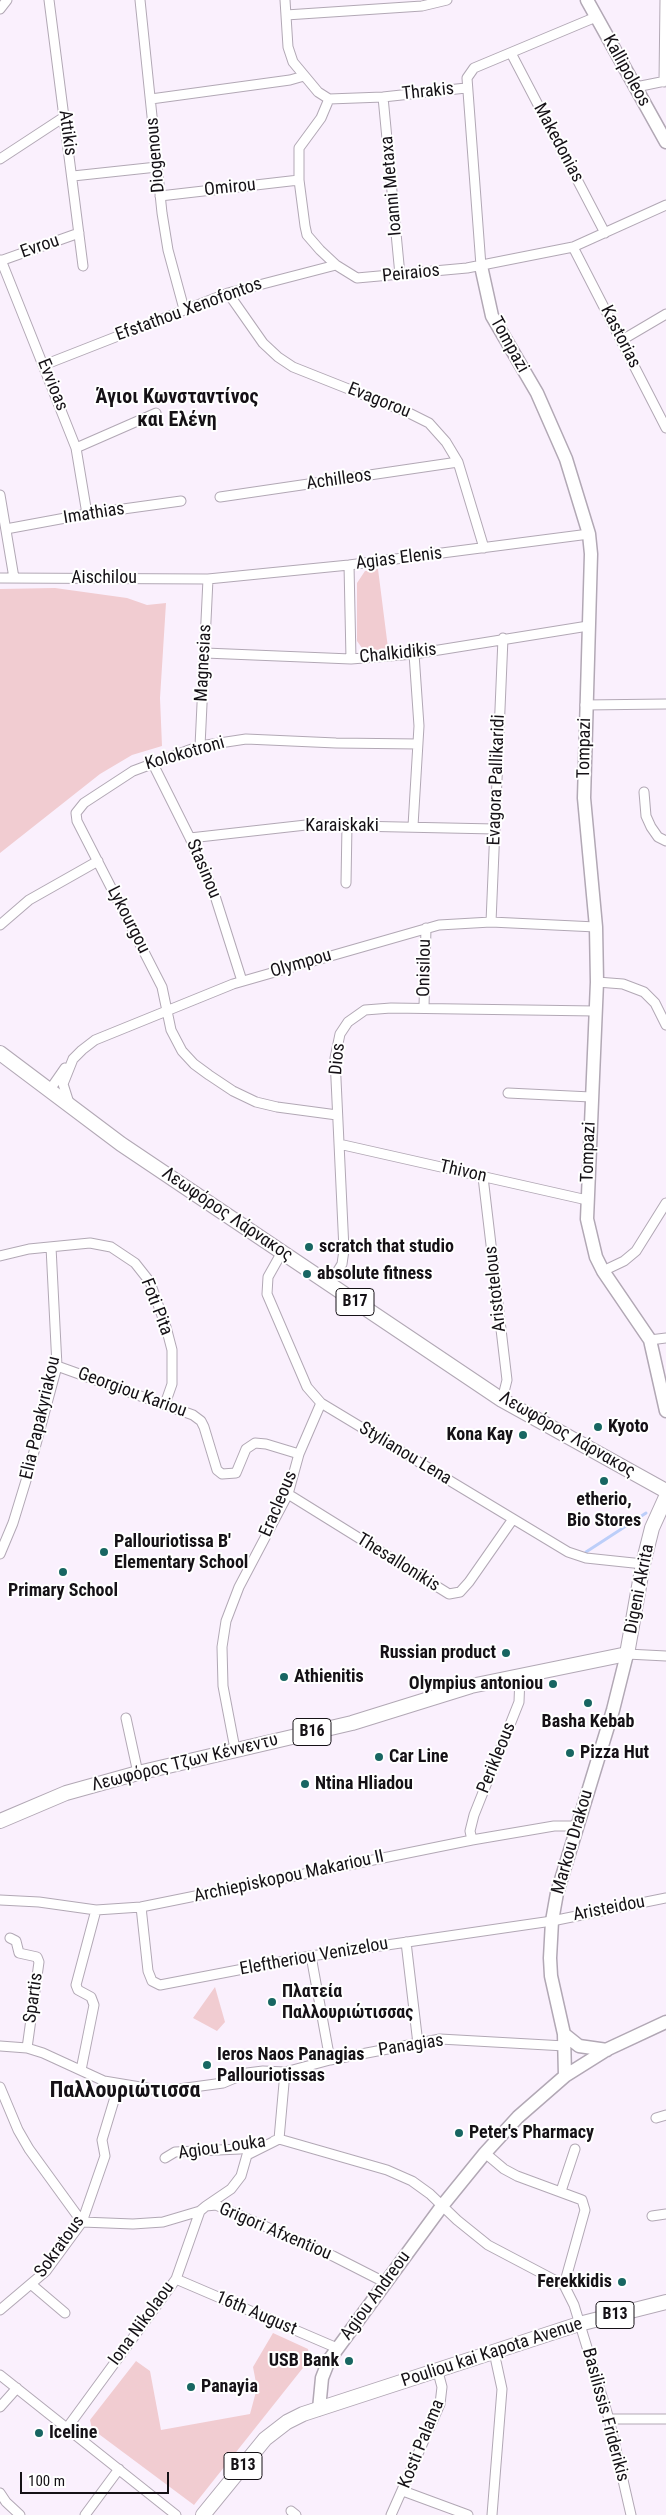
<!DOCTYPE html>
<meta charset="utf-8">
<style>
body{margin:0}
#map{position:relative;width:666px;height:2515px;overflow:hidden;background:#faf0fd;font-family:"Roboto Condensed",sans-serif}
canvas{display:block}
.scale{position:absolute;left:20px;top:2472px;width:149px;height:22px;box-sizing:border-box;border:2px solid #151116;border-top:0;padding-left:6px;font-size:15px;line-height:18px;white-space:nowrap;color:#151116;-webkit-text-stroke:4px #fff;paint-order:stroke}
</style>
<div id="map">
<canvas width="666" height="2515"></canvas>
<div class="scale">100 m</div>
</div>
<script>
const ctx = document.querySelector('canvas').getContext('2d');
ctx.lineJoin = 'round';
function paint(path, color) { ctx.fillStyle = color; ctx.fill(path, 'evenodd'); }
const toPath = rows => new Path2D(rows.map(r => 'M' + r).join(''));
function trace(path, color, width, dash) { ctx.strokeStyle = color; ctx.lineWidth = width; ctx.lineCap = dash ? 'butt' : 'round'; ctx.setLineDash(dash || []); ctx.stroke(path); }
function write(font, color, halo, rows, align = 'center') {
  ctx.font = font + ' "Roboto Condensed",sans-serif'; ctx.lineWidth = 4; ctx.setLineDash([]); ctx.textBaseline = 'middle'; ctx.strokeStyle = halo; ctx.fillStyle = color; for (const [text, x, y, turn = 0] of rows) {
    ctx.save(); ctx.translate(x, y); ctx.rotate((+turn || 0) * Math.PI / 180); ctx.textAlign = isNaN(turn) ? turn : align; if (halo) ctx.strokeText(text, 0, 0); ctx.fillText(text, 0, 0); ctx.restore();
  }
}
const green = toPath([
 [378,569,388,648,371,651,362,648,357,641,357,583,365,571],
 [55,588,127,598,147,605,166,603,160,698,162,746,132,755,100,774,0,853,0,589],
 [215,1987,225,2022,217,2031,193,2018],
 [273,2333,308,2349,310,2359,194,2505,92,2429,90,2420,136,2361,150,2371,161,2430,250,2414,257,2388,253,2367]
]);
const stream = toPath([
 [586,1552,646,1513]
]);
const street = toPath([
 [49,0,83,266],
 [140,0,162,213,168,250,184,309],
 [285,0,288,47,293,62,318,92,329,99,383,97,466,88],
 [0,9,7,0],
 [286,15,422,6,447,0],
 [511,53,605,233],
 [664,82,665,0],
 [636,87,666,81],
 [383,97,400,275],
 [151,99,290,80,304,76],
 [329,99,321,118,299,148,299,180,305,226,307,235,320,250,336,265,357,278,467,268,573,247,666,205],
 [0,159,64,117],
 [73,176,157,167],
 [160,196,299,180],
 [573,247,666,428],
 [1,260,76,448,87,514],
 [0,261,79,233],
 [481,266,467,78,474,68,596,17],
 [228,293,263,343,278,357,293,367,409,413,429,423,446,442,458,462,484,548],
 [622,340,666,314],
 [44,365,228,293,336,265],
 [76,448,156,413],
 [0,495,14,578],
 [220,497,458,462],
 [6,529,87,514,181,501],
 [349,565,351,659],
 [0,578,208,579,349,565,589,534],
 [205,653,351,659,414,654,588,626],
 [585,705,666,704],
 [200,746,208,579],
 [152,762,190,838,215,896,242,981],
 [644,792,646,816,651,827,658,837,666,841],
 [413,826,419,726,414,654],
 [190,838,306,825,495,829],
 [346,883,347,825],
 [491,922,503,638],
 [0,925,29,900,98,861],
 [597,982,623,984,644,992,655,1003,666,1025],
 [424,1007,426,928],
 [49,1091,65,1068],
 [508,1093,591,1097],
 [69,1103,63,1084,73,1059,82,1050,95,1040,233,984,439,925,491,922,596,927],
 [337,1115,277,1107,256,1102,233,1091,209,1075,194,1064,182,1051,171,1030,162,987,77,821,76,813,84,803,133,771,200,746,246,739,336,743,418,744],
 [339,1144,587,1200],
 [483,1177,507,1380,502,1400],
 [282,1252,268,1277,267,1294,307,1387,321,1403,568,1552,586,1558,643,1564],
 [0,1256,29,1249,90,1243,111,1247,135,1263,150,1282,166,1327,172,1350,172,1384,165,1404],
 [603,1271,624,1261,636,1251,666,1203],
 [329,1285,342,1264,344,1250,335,1058,340,1034,348,1022,365,1010,391,1008,595,1011],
 [650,1340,666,1338],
 [57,1366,193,1415,201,1421,204,1427,217,1470,222,1474,236,1473,246,1449,255,1443,266,1444,299,1454],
 [288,1494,449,1594,460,1592,469,1582,513,1519],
 [0,1554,13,1523,28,1474,57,1366,51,1247],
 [627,1654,666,1656],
 [126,1718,138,1773],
 [235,1749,223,1686,222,1647,226,1621,239,1587,288,1494,299,1454,321,1403],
 [472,1840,470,1831,474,1815,519,1702,520,1676],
 [0,1900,39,1902,96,1910,141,1907,472,1840,554,1826,577,1826],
 [141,1907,148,1971,152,1981,160,1985,311,1956,552,1921,666,1898],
 [10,1938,16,1941,19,1953,37,1957,39,1962,27,2048],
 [406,1942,418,2044],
 [311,1956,330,2060],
 [0,2046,27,2048,43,2053,104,2081,164,2091,223,2083,247,2073,263,2071,285,2072,330,2060,440,2039,565,2046],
 [81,2070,94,2005,91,1997,78,1990,76,1985,96,1910],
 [0,2087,18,2130,29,2149,82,2222],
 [656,2118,666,2115],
 [274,2141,279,2139,285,2072],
 [485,2153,504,2169,517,2176,582,2200,585,2210,564,2285],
 [165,2158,175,2152,240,2149,262,2144],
 [561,2191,575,2149],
 [206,2206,231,2189,241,2176,247,2155,279,2139,387,2170,412,2181,430,2194,457,2220,488,2245,564,2285,574,2305,609,2419,631,2515],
 [652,2216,666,2214],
 [82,2222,133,2224,163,2222,200,2211,206,2206,216,2205,333,2256,386,2283],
 [176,2279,337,2348],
 [32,2285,65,2313],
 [0,2310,46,2271,82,2222,105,2156,102,2140,119,2084],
 [0,2375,176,2515],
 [0,2407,17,2388],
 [609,2419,666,2419],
 [67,2428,176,2279,200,2211],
 [403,2491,468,2515],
 [0,2493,6,2502,20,2515],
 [291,2511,296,2515],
 [85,2515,119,2469],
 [391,2515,440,2404,442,2387,438,2372],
 [492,2515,502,2389,494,2352]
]);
const secondary = toPath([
 [587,0,666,142],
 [481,266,492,316,537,393,566,459,589,534,591,554,584,798,596,927,597,982,587,1219,596,1257,603,1271,650,1340,666,1411],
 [564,2034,579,2046,607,2050],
 [565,2076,564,2034,551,1976,550,1958,552,1921,557,1893,613,1710,627,1654],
 [319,2409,322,2378,329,2360,442,2206,485,2153,518,2117,565,2076,608,2049,666,2022]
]);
const primary = toPath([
 [0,1053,121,1144,502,1400,666,1491],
 [0,1821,66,1793,138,1773,352,1723,471,1686,627,1654,643,1564,652,1528,666,1497],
 [203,2515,265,2439,287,2422,303,2414,579,2324,666,2302]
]);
const markers = [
 [309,1247,5,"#186662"],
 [307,1274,5,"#186662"],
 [598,1427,5,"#186662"],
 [523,1435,5,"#186662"],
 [604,1481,5,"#186662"],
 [104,1552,5,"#186662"],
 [63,1572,5,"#186662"],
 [506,1653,5,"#186662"],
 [284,1677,5,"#186662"],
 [553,1684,5,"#186662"],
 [588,1703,5,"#186662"],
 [570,1753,5,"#186662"],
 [379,1757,5,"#186662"],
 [305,1784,5,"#186662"],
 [272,2002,5,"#186662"],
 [207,2065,5,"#186662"],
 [459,2133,5,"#186662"],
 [622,2282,5,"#186662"],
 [349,2361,5,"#186662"],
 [191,2387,5,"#186662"],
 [39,2433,5,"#186662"]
];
const shields = [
 [355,1302,38],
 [312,1732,38],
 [615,2315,38],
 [243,2466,38]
];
const shieldNames = [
 ["B17",355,1302],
 ["B16",312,1732],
 ["B13",615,2315],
 ["B13",243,2466]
];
const streetNames = [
 ["Kallipoleos",626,71,61],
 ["Thrakis",428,92,-6],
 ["Attikis",67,133,82],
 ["Makedonias",558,143,62],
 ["Diogenous",156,155,-95],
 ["Ioanni Metaxa",392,186,-95],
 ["Omirou",230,188,-6],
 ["Evrou",40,247,-19],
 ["Peiraios",411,274,-6],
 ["Efstathou Xenofontos",189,310,-20],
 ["Kastorias",620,337,63],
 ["Tompazi",509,345,61],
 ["Evvioas",52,385,68],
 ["Evagorou",379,401,22],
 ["Achilleos",339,480,-8],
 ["Imathias",94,514,-9],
 ["Agias Elenis",399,559,-7],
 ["Aischilou",104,578],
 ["Chalkidikis",398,654,-6],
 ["Magnesias",204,663,-87],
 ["Tompazi",585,748,-89],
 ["Kolokotroni",185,754,-16],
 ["Evagora Pallikaridi",497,780,-88],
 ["Karaiskaki",342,826],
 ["Stasinou",203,869,67],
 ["Lykourgou",128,920,63],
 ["Olympou",301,964,-16],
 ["Onisilou",425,968,-89],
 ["Dios",338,1059,-85],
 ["Tompazi",589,1152,-88],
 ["Thivon",463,1172,13],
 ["Λεωφόρος Λάρνακος",227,1215,34],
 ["Aristotelous",496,1289,-96],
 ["Foti Pita",156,1307,69],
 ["Georgiou Kariou",132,1393,20],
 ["Elia Papakyriakou",41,1418,-77],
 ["Λεωφόρος Λάρνακος",567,1435,30],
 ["Stylianou Lena",405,1454,31],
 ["Eracleous",279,1504,-67],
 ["Thesallonikis",398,1563,32],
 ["Digeni Akrita",640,1589,-79],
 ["Perikleous",497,1758,-68],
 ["Λεωφόρος Τζων Κέννεντυ",185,1763,-14],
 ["Markou Drakou",573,1842,-74],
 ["Archiepiskopou Makariou II",289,1877,-12],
 ["Aristeidou",609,1909,-11],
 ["Eleftheriou Venizelou",314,1957,-10],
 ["Spartis",34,1998,-82],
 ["Panagias",411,2046,-9],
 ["Agiou Louka",222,2148,-8],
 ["Grigori Afxentiou",275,2232,23],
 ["Sokratous",60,2247,-54],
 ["Agiou Andreou",376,2296,-54],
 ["16th August",256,2314,23],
 ["Iona Nikolaou",142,2324,-54],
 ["Pouliou kai Kapota Avenue",492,2353,-18],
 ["Basilissis Friderikis",605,2415,75],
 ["Kosti Palama",422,2444,-68]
];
const poiNames = [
 ["scratch that studio",319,1247],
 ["absolute fitness",317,1274],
 ["Kyoto",608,1427],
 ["Kona Kay",513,1435,"right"],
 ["etherio,",604,1500,"center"],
 ["Bio Stores",604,1521,"center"],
 ["Pallouriotissa B'",114,1542],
 ["Elementary School",114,1563],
 ["Primary School",63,1591,"center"],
 ["Russian product",496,1653,"right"],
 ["Athienitis",294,1677],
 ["Olympius antoniou",543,1684,"right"],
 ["Basha Kebab",588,1722,"center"],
 ["Pizza Hut",580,1753],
 ["Car Line",389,1757],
 ["Ntina Hliadou",315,1784],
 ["Πλατεία",282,1992],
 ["Παλλουριώτισσας",282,2013],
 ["Ieros Naos Panagias",217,2055],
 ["Pallouriotissas",217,2076],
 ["Peter's Pharmacy",469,2133],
 ["Ferekkidis",612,2282,"right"],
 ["USB Bank",339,2361,"right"],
 ["Panayia",201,2387],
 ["Iceline",49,2433]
];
const quarterNames = [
 ["Άγιοι Κωνσταντίνος",177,398],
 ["και Ελένη",177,421]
];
const districtNames = [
 ["Παλλουριώτισσα",125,2091]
];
paint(green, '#f1ccd1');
trace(stream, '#bccef9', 3);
trace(street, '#b2a8b5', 11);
trace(secondary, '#b2a8b5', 15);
trace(primary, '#b2a8b5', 16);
trace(street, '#fff', 9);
trace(secondary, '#fff', 12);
trace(primary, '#fff', 14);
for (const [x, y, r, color] of markers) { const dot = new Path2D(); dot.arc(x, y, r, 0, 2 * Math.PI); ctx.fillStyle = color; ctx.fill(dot); trace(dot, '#fff', 2); }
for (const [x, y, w] of shields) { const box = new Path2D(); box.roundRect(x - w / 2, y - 13.5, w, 27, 4); ctx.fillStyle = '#fff'; ctx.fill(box); trace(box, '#151116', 1); }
write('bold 16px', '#151116', null, shieldNames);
write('18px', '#151116', '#fff', streetNames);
write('bold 18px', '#151116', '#fff', poiNames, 'left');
write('bold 20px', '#151116', '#fff', quarterNames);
write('bold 22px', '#151116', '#fff', districtNames);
</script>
